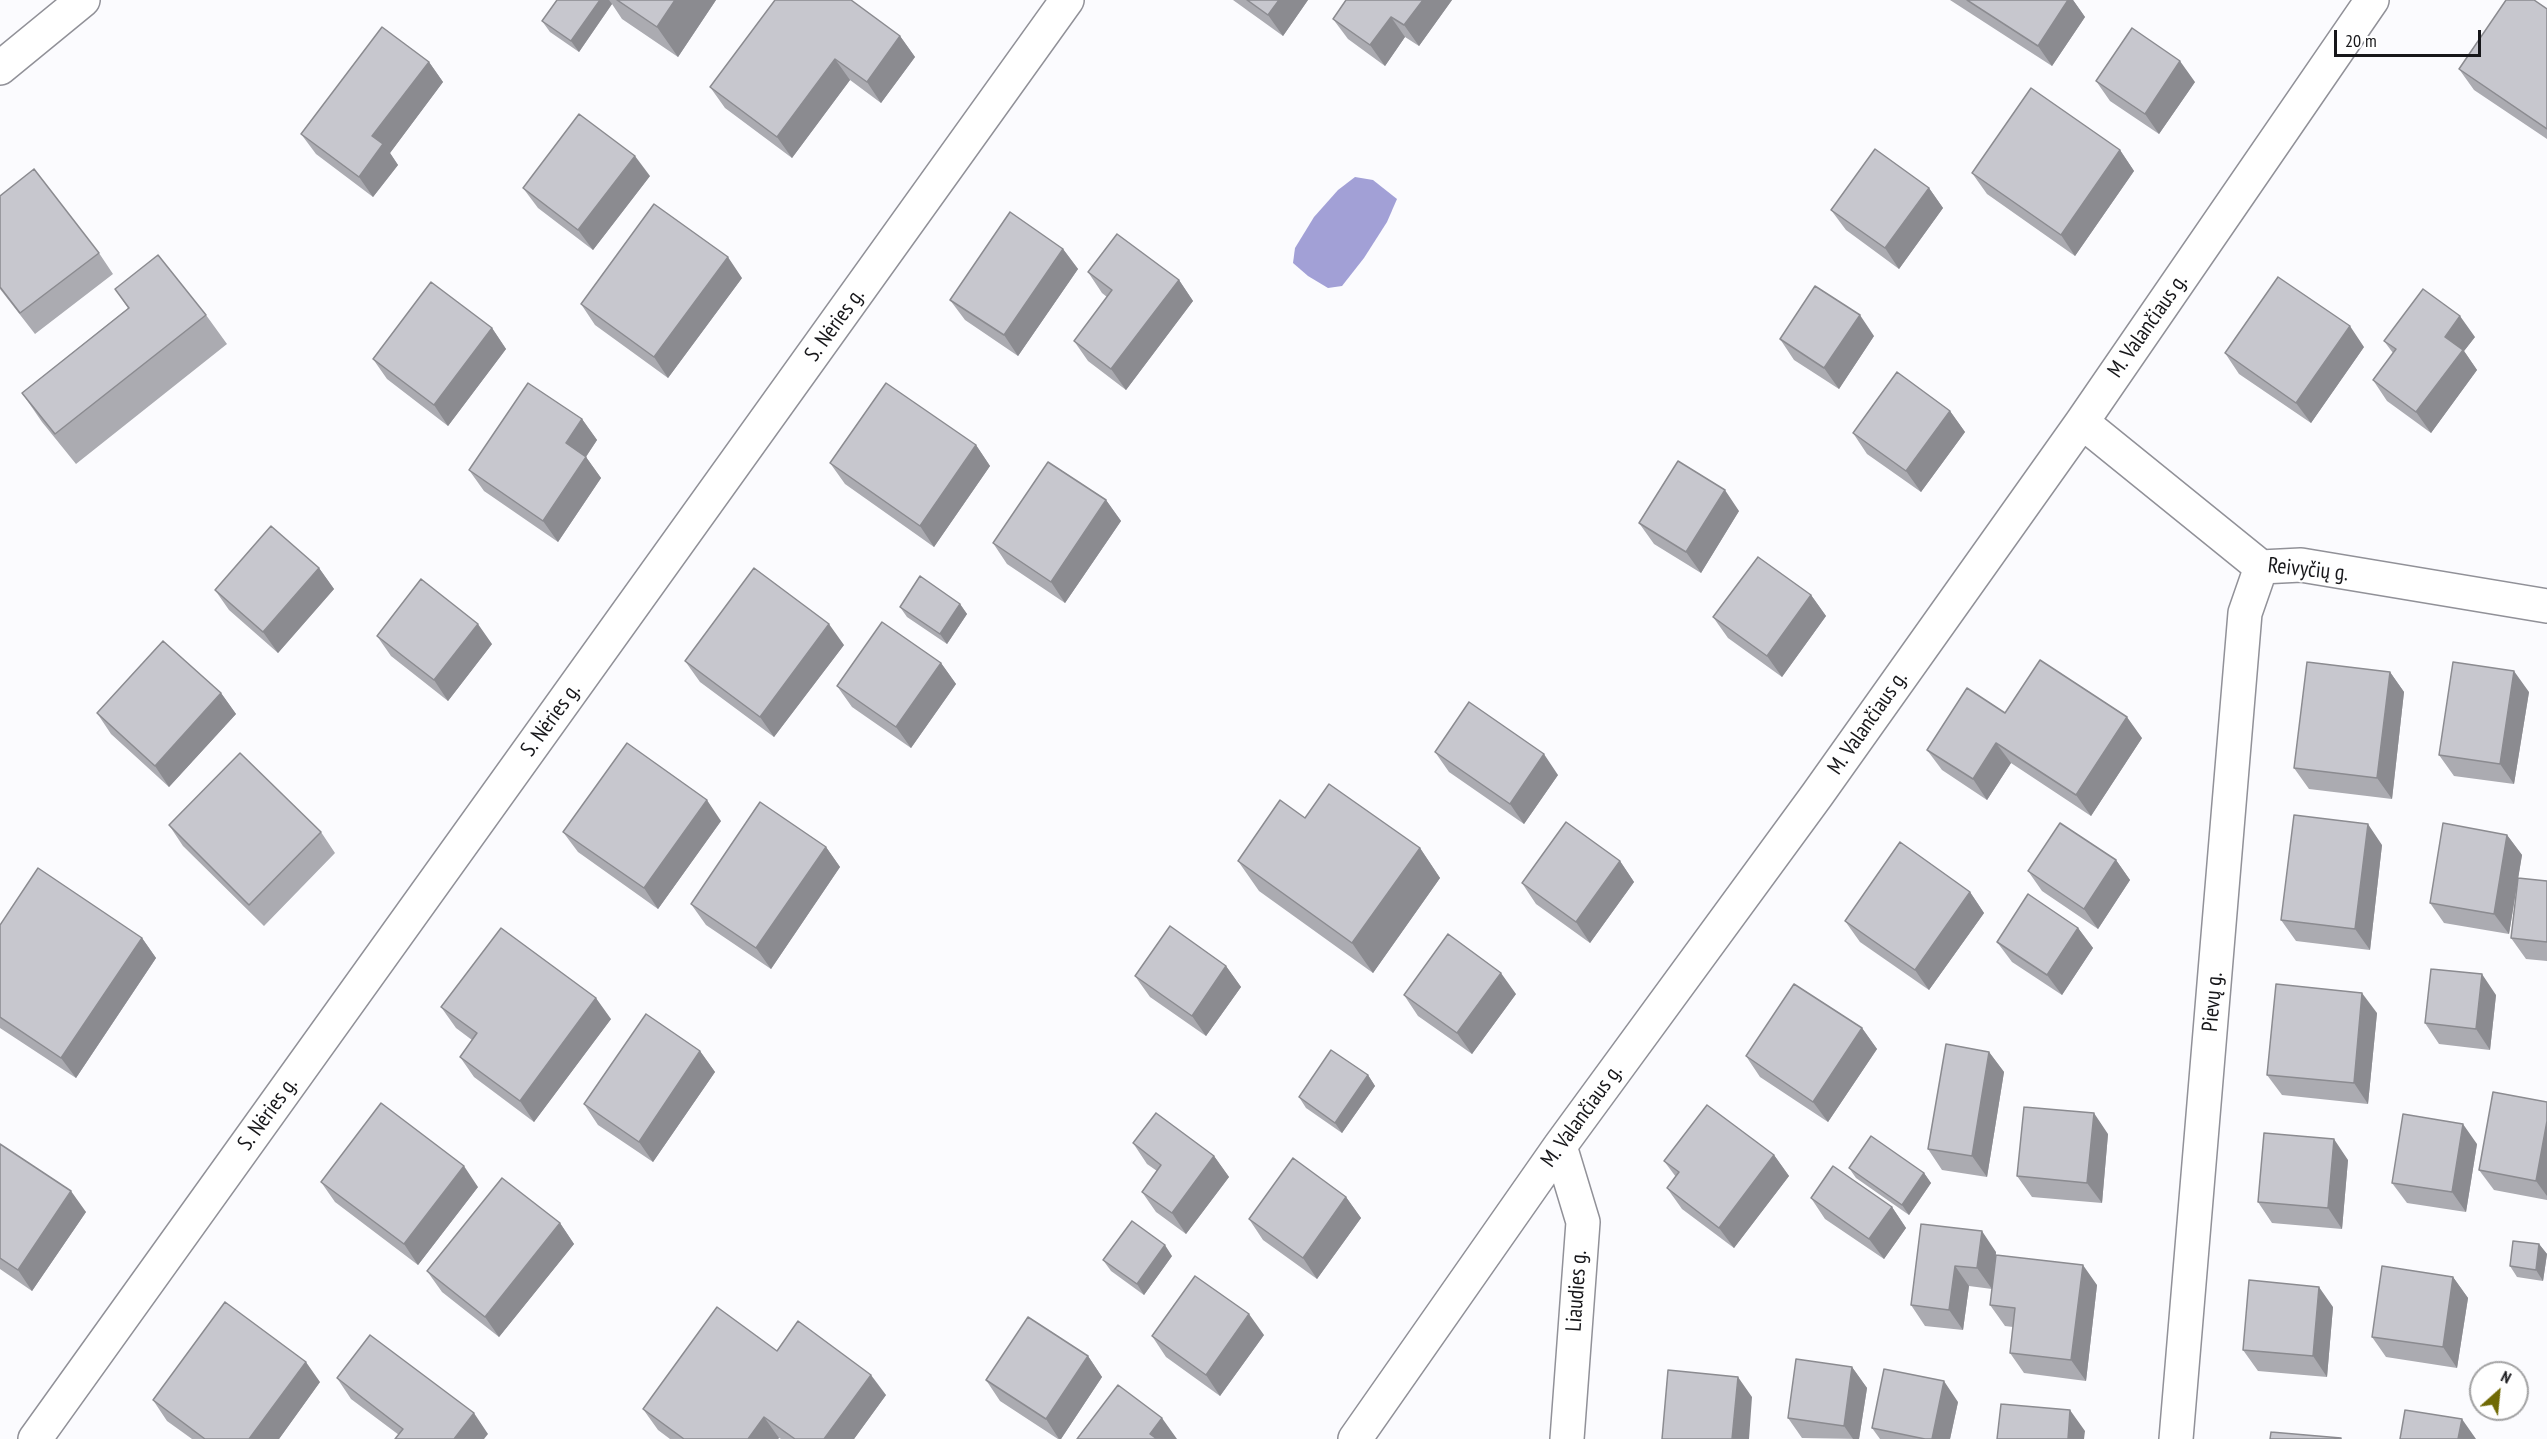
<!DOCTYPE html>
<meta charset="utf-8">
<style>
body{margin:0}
#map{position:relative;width:2547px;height:1439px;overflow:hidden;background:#fbfbfe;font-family:"PT Sans Narrow",sans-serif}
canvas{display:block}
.north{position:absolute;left:2469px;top:1361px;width:60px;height:60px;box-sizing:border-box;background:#fff;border:2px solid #a2a2a3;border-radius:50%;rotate:27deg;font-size:16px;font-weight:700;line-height:24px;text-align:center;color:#17171a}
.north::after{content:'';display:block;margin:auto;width:21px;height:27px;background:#706a05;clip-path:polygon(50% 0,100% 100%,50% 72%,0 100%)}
.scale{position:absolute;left:2334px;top:30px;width:147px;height:27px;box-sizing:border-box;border:3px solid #17171a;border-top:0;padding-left:8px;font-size:18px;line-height:21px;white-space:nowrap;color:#17171a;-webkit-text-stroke:4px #fff;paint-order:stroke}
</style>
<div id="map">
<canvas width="2547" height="1439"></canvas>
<div class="north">N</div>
<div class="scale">20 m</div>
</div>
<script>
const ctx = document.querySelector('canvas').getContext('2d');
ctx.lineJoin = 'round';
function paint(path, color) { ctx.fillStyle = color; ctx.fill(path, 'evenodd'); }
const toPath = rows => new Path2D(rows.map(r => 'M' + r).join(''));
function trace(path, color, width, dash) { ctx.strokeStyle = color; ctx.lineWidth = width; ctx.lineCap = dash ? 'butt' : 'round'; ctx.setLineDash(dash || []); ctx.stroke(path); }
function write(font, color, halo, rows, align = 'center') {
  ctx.font = font + ' "PT Sans Narrow",sans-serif'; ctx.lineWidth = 4.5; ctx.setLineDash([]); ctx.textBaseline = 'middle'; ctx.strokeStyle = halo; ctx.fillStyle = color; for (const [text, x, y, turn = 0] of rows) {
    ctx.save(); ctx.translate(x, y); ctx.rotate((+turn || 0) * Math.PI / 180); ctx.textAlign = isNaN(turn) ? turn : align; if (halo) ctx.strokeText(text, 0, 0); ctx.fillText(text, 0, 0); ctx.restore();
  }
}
const water = toPath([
 [1355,177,1373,180,1397,199,1387,222,1364,258,1342,286,1328,288,1308,276,1293,263,1295,248,1314,217,1338,190]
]);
const street = toPath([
 [0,68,83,0],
 [2082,422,2261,567,2301,565,2547,606],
 [1560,1146,1583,1222,1567,1439],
 [35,1439,1067,0],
 [1355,1439,1560,1146,1817,795,2082,422,2372,0],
 [2176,1439,2245,613,2261,567]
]);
const wall = toPath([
 [557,0,716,0,678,57,622,19,612,4,579,52,550,32,542,21],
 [1233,0,1308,0,1283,36],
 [1346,0,1452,0,1419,46,1405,37,1385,66,1348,39,1333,19],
 [1950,0,2073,0,2085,17,2052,66],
 [2547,9,2547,139,2474,90,2459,69],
 [900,36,915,57,881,103,850,80,792,158,725,108,710,87],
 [429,62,443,82,390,153,398,165,373,197,316,154,301,134],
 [2096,81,2195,82,2159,134,2110,101],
 [2120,150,2134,171,2075,256,1987,194,1972,173],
 [650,176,593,250,538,208,523,188],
 [1929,188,1943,208,1899,269,1846,230,1831,210],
 [0,196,99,253,113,274,35,334,0,289],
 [1063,249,1078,269,1018,356,965,320,950,300],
 [1088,272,1179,280,1193,301,1126,390,1088,361,1074,341,1107,297,1102,293],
 [742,278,668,378,595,325,581,304],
 [115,289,206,315,227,344,76,464,42,422,22,393,128,308],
 [492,328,506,349,448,426,387,379,373,359],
 [1874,336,1839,389,1794,360,1780,339],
 [2475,337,2464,351,2477,370,2431,433,2387,401,2373,380,2393,353,2384,341],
 [2364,347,2311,423,2239,374,2225,353],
 [1950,411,1965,432,1921,492,1867,454,1853,433],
 [582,419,597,440,586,457,601,478,558,542,484,491,469,470],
 [976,445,990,466,934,547,845,484,830,463],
 [1106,500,1121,521,1065,603,1007,564,993,543],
 [1739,511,1701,573,1654,544,1639,523],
 [319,568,334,589,278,653,229,610,215,590],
 [1811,595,1826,616,1782,677,1728,638,1713,617],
 [960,604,967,614,947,644,907,617,900,607],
 [377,636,492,644,448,701,391,656],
 [844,645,774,737,700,682,685,661],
 [941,663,956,684,911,748,852,707,837,686],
 [2390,672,2404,692,2392,799,2309,789,2294,768],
 [2529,692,2514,784,2454,776,2439,755],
 [221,693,236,714,169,787,111,734,97,713],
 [2005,713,2142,738,2091,816,2011,763,1987,800,1942,770,1927,750],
 [1435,752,1558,775,1524,824,1449,772],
 [1305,818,1420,848,1440,878,1373,973,1259,891,1238,861],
 [721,821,658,909,578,852,563,832],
 [169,825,321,832,335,853,264,926,183,846],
 [2507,835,2522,855,2518,878,2547,881,2547,961,2526,959,2511,938,2518,878,2509,934,2444,923,2430,903],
 [2382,845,2370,950,2296,941,2281,920],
 [826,847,840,867,771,969,706,925,691,904],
 [2116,860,2130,880,2098,929,2042,891,2028,871],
 [1620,861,1634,882,1590,943,1536,904,1522,883],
 [1970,892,1984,913,1929,990,1860,942,1845,921],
 [0,925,142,938,156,958,76,1078,0,1028],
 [2078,928,2093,948,2062,995,2012,962,1997,942],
 [1226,966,1241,987,1206,1036,1150,997,1135,976],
 [1516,994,1472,1054,1418,1016,1404,995],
 [2496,995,2490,1050,2439,1044,2425,1023],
 [441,1007,611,1019,534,1122,474,1077,460,1057,472,1040,456,1028],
 [2377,1013,2368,1104,2282,1095,2267,1075],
 [1862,1028,1877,1049,1828,1122,1760,1077,1746,1056],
 [700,1051,715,1072,653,1162,598,1125,584,1104],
 [1989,1052,2004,1072,1987,1177,1942,1170,1928,1149],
 [1368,1075,1375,1086,1342,1133,1306,1108,1299,1097],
 [2547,1102,2547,1200,2494,1190,2479,1170],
 [2108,1134,2102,1203,2032,1197,2017,1176],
 [1133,1143,1214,1156,1229,1177,1186,1234,1156,1212,1142,1192,1157,1171,1147,1164],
 [0,1144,86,1212,32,1291,0,1269],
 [2477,1144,2466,1212,2407,1203,2392,1183],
 [1774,1155,1789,1176,1734,1248,1682,1209,1667,1188,1676,1177,1664,1161],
 [2348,1160,2342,1229,2272,1223,2258,1202],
 [1849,1168,1924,1173,1931,1183,1909,1215,1856,1178],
 [321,1182,478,1187,418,1265,335,1202],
 [1346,1197,1361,1218,1317,1279,1263,1240,1249,1219],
 [1811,1198,1892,1207,1906,1228,1884,1259,1825,1219],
 [560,1223,574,1244,499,1337,442,1292,427,1271],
 [1921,1224,1996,1252,1996,1255,2097,1285,2086,1381,2024,1373,2010,1353,2013,1327,2005,1326,1990,1305,1992,1289,1969,1286,1963,1330,1925,1326,1911,1305],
 [2539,1244,2547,1254,2543,1281,2517,1277,2510,1266],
 [1172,1256,1144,1295,1111,1271,1103,1260],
 [2453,1277,2468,1298,2457,1368,2386,1357,2372,1337],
 [2333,1307,2327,1377,2258,1371,2243,1350],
 [1264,1335,1220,1396,1166,1357,1152,1336],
 [777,1351,886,1395,854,1439,781,1439,779,1438,778,1439,670,1439,658,1430,643,1409],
 [1088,1356,1102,1377,1061,1439,1058,1439,1000,1401,986,1380],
 [1852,1367,1867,1388,1859,1439,1802,1438,1788,1418],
 [337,1378,488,1434,399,1435,351,1399],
 [320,1382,279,1439,192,1439,167,1421,153,1400],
 [1958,1402,1950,1439,1880,1439,1872,1428]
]);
const shadedWall = toPath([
 [600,0,609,0,612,4,579,52,571,41],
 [675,0,716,0,678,57,657,27],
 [1279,0,1308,0,1283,36,1268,15],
 [1423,0,1452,0,1419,46,1404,25],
 [2068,0,2073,0,2085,17,2052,66,2038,46],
 [1391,17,1405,37,1385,66,1370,45],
 [900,36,915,57,881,103,867,82],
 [835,59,850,80,792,158,777,137],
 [2180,61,2195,82,2159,134,2145,114],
 [429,62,443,82,390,153,398,165,373,197,359,177,372,136],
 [2120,150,2134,171,2075,256,2061,235],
 [635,156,650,176,593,250,578,230],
 [1929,188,1943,208,1899,269,1885,248],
 [1063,249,1078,269,1018,356,1004,335],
 [728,257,742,278,668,378,654,357],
 [1179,280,1193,301,1126,390,1111,369],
 [1860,315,1874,336,1839,389,1824,368],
 [2460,316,2475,337,2464,351,2477,370,2431,433,2416,412,2445,337],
 [2350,326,2364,347,2311,423,2296,403],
 [492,328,506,349,448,426,434,405],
 [1950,411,1965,432,1921,492,1906,471],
 [582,419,597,440,581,464,566,443],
 [976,445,990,466,934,547,920,526],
 [586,457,601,478,558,542,543,521],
 [1725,490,1739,511,1701,573,1686,552],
 [1106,500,1121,521,1065,603,1051,582],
 [319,568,334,589,278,653,263,632],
 [1811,595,1826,616,1782,677,1767,656],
 [960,604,967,614,947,644,940,634],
 [478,624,492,644,448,701,434,680],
 [829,624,844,645,774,737,760,717],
 [941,663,956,684,911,748,896,727],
 [2514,671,2529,692,2514,784,2500,764],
 [2390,672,2404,692,2392,799,2377,778],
 [221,693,236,714,169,787,155,766],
 [2127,717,2142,738,2091,816,2076,795],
 [1996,743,2011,763,1987,800,1973,779],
 [1544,754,1558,775,1524,824,1510,804],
 [707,800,721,821,658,909,644,888],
 [2368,824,2382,845,2370,950,2355,929],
 [2507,835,2522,855,2509,934,2494,914],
 [826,847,840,867,771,969,756,948],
 [1420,848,1440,878,1373,973,1352,943],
 [2116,860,2130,880,2098,929,2084,909],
 [1620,861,1634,882,1590,943,1576,922],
 [1970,892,1984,913,1929,990,1915,970],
 [2078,928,2093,948,2062,995,2047,975],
 [142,938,156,958,76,1078,61,1058],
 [1226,966,1241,987,1206,1036,1192,1016],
 [1501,973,1516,994,1472,1054,1457,1033],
 [2482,974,2496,995,2490,1050,2476,1029],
 [2362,993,2377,1013,2368,1104,2354,1083],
 [596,998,611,1019,534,1122,520,1101],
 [1862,1028,1877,1049,1828,1122,1813,1102],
 [700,1051,715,1072,653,1162,639,1142],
 [1989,1052,2004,1072,1987,1177,1972,1156],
 [1368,1075,1375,1086,1342,1133,1335,1123],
 [2094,1113,2108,1134,2102,1203,2087,1183],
 [2547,1121,2547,1196,2536,1181],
 [2463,1124,2477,1144,2466,1212,2452,1192],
 [2334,1139,2348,1160,2342,1229,2328,1208],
 [1774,1155,1789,1176,1734,1248,1719,1228],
 [1214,1156,1229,1177,1186,1234,1172,1213],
 [464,1166,478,1187,418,1265,404,1244],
 [1924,1173,1931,1183,1909,1215,1902,1205],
 [71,1191,86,1212,32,1291,18,1270],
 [1346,1197,1361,1218,1317,1279,1303,1258],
 [1892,1207,1906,1228,1884,1259,1869,1239],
 [560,1223,574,1244,499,1337,485,1317],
 [1982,1231,1996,1252,1992,1289,1977,1268],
 [2539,1244,2547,1254,2543,1281,2536,1270],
 [1165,1245,1172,1256,1144,1295,1137,1284],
 [2083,1265,2097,1285,2086,1381,2071,1360],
 [1955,1266,1969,1286,1963,1330,1949,1310],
 [2453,1277,2468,1298,2457,1368,2443,1347],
 [2319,1287,2333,1307,2327,1377,2313,1356],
 [1249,1314,1264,1335,1220,1396,1206,1375],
 [1088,1356,1102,1377,1061,1439,1059,1439,1046,1419],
 [306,1362,320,1382,279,1439,249,1439],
 [1852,1367,1867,1388,1859,1439,1853,1439,1844,1426],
 [871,1375,886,1395,854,1439,824,1439],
 [1738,1377,1752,1397,1749,1439,1732,1439],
 [1944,1381,1958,1402,1950,1439,1932,1439],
 [2070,1410,2085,1431,2084,1439,2068,1439],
 [474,1413,488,1434,484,1439,454,1439],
 [764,1417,779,1438,778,1439,748,1439],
 [1162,1418,1177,1439,1153,1439,1150,1434],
 [2462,1419,2476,1439,2458,1439]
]);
const building = toPath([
 [557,0,600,0,571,41,542,21,557,0],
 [617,0,675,0,657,27,617,0],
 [775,0,851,0,900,36,867,82,835,59,777,137,710,87,775,0],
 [1247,0,1279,0,1268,15,1247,0],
 [1346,0,1423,0,1404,25,1391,17,1370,45,1333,19,1346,0],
 [1967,0,2068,0,2038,46,1967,0],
 [2506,0,2534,0,2547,9,2547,129,2459,69,2506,0],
 [382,27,429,62,372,136,383,144,359,177,301,134,382,27],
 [2132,28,2180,61,2145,114,2096,81,2132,28],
 [2031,88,2120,150,2061,235,1972,173,2031,88],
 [579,114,635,156,578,230,523,188,579,114],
 [1875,149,1929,188,1885,248,1831,210,1875,149],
 [34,169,99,253,20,313,0,287,0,196,34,169],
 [654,204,728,257,654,357,581,304,654,204],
 [1010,212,1063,249,1004,335,950,300,1010,212],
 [1117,234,1179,280,1111,369,1074,341,1112,290,1088,272,1117,234],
 [158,255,206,315,55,434,22,393,129,308,115,289,158,255],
 [2278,277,2350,326,2296,403,2225,353,2278,277],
 [431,282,492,328,434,405,373,359,431,282],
 [1815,286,1860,315,1824,368,1780,339,1815,286],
 [2423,289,2460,316,2445,337,2463,350,2416,412,2373,380,2396,349,2384,341,2423,289],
 [1897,372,1950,411,1906,471,1853,433,1897,372],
 [528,383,582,419,566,443,586,457,543,521,469,470,528,383],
 [886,383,976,445,920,526,830,463,886,383],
 [1678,461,1725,490,1686,552,1639,523,1678,461],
 [1048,462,1106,500,1051,582,993,543,1048,462],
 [271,526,319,568,263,632,215,590,271,526],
 [1758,557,1811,595,1767,656,1713,617,1758,557],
 [754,568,829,624,760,717,685,661,754,568],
 [920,576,960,604,940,634,900,607,920,576],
 [421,579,478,624,434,680,377,636,421,579],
 [882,622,941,663,896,727,837,686,882,622],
 [163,641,221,693,155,766,97,713,163,641],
 [2040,660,2127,717,2076,795,1996,743,1973,779,1927,750,1967,688,2005,713,2040,660],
 [2307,662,2390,672,2377,778,2294,768,2307,662],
 [2453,662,2514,671,2500,764,2439,755,2453,662],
 [1469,702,1544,754,1510,804,1435,752,1469,702],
 [627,743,707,800,644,888,563,832,627,743],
 [240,753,321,832,249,905,169,825,240,753],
 [1329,784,1420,848,1352,943,1238,861,1280,800,1305,818,1329,784],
 [760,802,826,847,756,948,691,904,760,802],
 [2294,815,2368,824,2355,929,2281,920,2294,815],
 [1566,822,1620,861,1576,922,1522,883,1566,822],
 [2060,823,2116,860,2084,909,2028,871,2060,823],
 [2443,823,2507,835,2494,914,2430,903,2443,823],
 [1900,842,1970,892,1915,970,1845,921,1900,842],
 [38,868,142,938,61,1058,0,1017,0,925,38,868],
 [2518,878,2547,881,2547,942,2511,938,2518,878],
 [2028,894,2078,928,2047,975,1997,942,2028,894],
 [1170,926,1226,966,1192,1016,1135,976,1170,926],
 [501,928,596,998,520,1101,460,1057,477,1033,441,1007,501,928],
 [1448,934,1501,973,1457,1033,1404,995,1448,934],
 [2431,969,2482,974,2476,1029,2425,1023,2431,969],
 [1794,984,1862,1028,1813,1102,1746,1056,1794,984],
 [2276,984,2362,993,2354,1083,2267,1075,2276,984],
 [646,1014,700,1051,639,1142,584,1104,646,1014],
 [1946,1044,1989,1052,1972,1156,1928,1149,1946,1044],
 [1331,1050,1368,1075,1335,1123,1299,1097,1331,1050],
 [2493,1092,2547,1102,2547,1121,2536,1181,2479,1170,2493,1092],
 [381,1103,464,1166,404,1244,321,1182,381,1103],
 [1707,1105,1774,1155,1719,1228,1667,1188,1679,1172,1664,1161,1707,1105],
 [2024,1107,2094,1113,2087,1183,2017,1176,2024,1107],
 [1156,1113,1214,1156,1172,1213,1142,1192,1161,1165,1133,1143,1156,1113],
 [2403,1114,2463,1124,2452,1192,2392,1183,2403,1114],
 [2264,1133,2334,1139,2328,1208,2258,1202,2264,1133],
 [1871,1136,1924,1173,1902,1205,1849,1168,1871,1136],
 [0,1144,71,1191,18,1270,0,1258,0,1144],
 [1293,1158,1346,1197,1303,1258,1249,1219,1293,1158],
 [1833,1166,1892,1207,1869,1239,1811,1198,1833,1166],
 [502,1178,560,1223,485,1317,427,1271,502,1178],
 [1132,1221,1165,1245,1137,1284,1103,1260,1132,1221],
 [1921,1224,1982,1231,1977,1268,1955,1266,1949,1310,1911,1305,1921,1224],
 [2513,1241,2539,1244,2536,1270,2510,1266,2513,1241],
 [1996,1255,2083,1265,2071,1360,2010,1353,2015,1308,1990,1305,1996,1255],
 [2382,1266,2453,1277,2443,1347,2372,1337,2382,1266],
 [1195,1276,1249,1314,1206,1375,1152,1336,1195,1276],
 [2249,1280,2319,1287,2313,1356,2243,1350,2249,1280],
 [225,1302,306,1362,249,1439,205,1439,153,1400,225,1302],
 [717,1307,777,1351,798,1321,871,1375,824,1439,795,1439,764,1417,748,1439,684,1439,643,1409,717,1307],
 [1028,1317,1088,1356,1046,1419,986,1380,1028,1317],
 [370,1335,474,1413,454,1439,395,1439,403,1429,337,1378,370,1335],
 [1796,1359,1852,1367,1844,1426,1788,1418,1796,1359],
 [1884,1369,1944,1381,1932,1439,1925,1439,1872,1428,1884,1369],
 [1668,1370,1738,1377,1732,1439,1662,1439,1668,1370],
 [1118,1385,1162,1418,1150,1434,1157,1439,1077,1439,1118,1385],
 [2001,1404,2070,1410,2068,1439,1997,1439,2001,1404],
 [2405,1410,2462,1419,2458,1439,2400,1439,2405,1410],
 [2271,1432,2341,1438,2341,1439,2270,1439,2271,1432]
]);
const streetNames = [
 ["S. Nėries g.",835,325,-54],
 ["M. Valančiaus g.",2148,326,-55],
 ["Reivyčių g.",2308,570,6],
 ["S. Nėries g.",551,720,-54],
 ["M. Valančiaus g.",1868,723,-55],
 ["Pievų g.",2213,1002,-85],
 ["S. Nėries g.",268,1114,-54],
 ["M. Valančiaus g.",1582,1116,-54],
 ["Liaudies g.",1577,1291,-86]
];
paint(water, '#a2a0d6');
trace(street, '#919198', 36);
trace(street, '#fff', 33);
paint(wall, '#ababb1');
paint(shadedWall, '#8b8b90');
paint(building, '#c7c7ce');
trace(building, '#8b8b90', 1.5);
write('22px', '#17171a', '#fff', streetNames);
</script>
